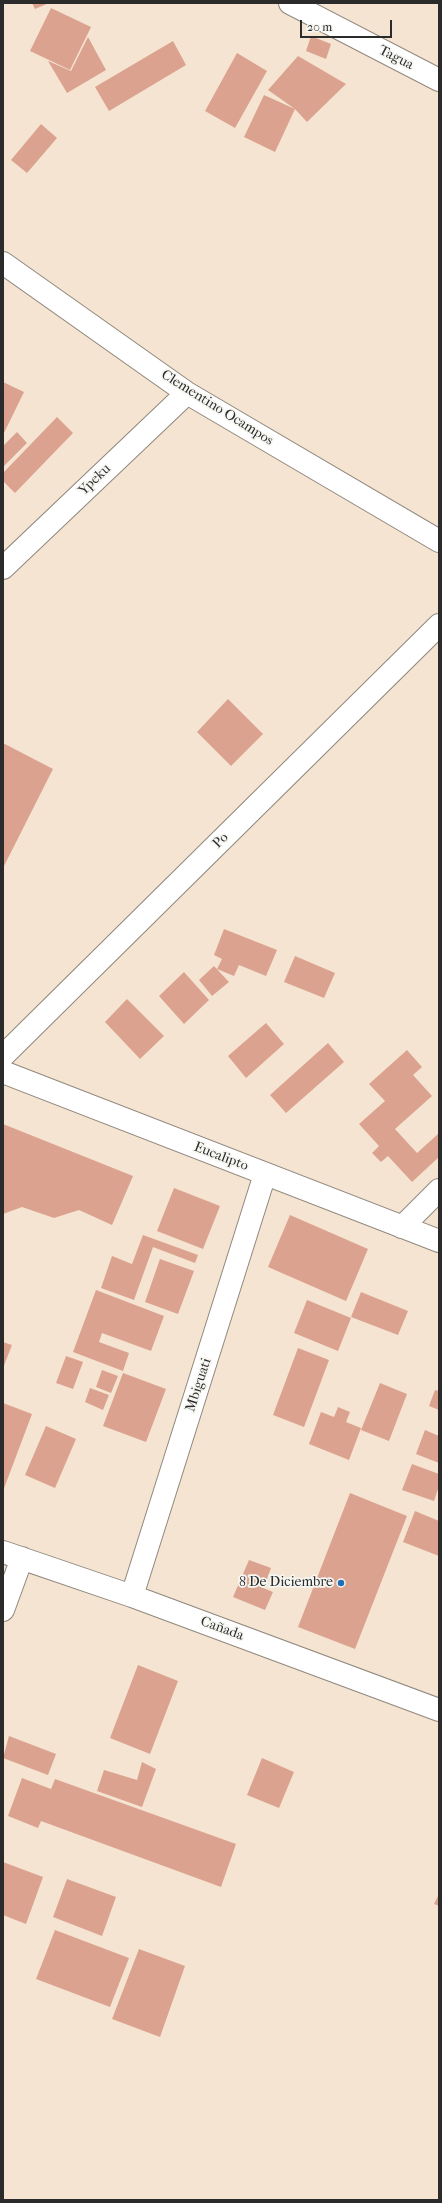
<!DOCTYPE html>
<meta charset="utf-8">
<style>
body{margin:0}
#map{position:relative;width:442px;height:2203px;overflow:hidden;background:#f5e4d1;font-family:"IM FELL French Canon",serif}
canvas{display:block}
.frame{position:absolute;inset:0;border:4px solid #2b2b2b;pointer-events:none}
.scale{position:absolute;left:300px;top:20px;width:92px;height:18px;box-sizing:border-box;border:2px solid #2b2b2b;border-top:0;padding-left:5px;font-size:12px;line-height:14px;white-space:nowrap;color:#2b2b2b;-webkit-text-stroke:3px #f6f6f2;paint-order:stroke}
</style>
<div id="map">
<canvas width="442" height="2203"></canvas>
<div class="frame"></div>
<div class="scale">20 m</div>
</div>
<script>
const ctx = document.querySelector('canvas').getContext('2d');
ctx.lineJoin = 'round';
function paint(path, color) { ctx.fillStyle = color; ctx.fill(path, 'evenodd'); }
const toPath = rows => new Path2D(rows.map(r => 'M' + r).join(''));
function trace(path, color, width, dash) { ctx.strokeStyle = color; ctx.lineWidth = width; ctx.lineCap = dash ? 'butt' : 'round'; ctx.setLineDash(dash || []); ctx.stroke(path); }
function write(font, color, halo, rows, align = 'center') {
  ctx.font = font + ' "IM FELL French Canon",serif'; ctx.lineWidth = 3.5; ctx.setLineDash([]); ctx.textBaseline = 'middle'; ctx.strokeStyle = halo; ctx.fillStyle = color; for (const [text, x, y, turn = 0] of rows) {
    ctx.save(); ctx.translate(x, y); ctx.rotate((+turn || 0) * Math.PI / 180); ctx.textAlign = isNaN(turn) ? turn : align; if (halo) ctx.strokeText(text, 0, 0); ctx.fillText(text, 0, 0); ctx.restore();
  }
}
const building = toPath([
 [32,3,49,3,35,9],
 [51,8,91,27,70,70,30,51],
 [311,36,331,44,326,59,306,51],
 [88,37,106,70,67,93,48,61,71,71],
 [173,41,186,65,109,111,95,87],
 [237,53,267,71,235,128,205,111],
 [298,56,346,84,307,122,295,109,275,152,244,137,264,95,295,109,268,90],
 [41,124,57,138,27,173,11,160],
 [3,382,24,392,3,435],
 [57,417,73,433,15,493,3,481,3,473],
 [17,432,27,443,3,467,3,446],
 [228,699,263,734,231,766,197,732],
 [3,743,53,769,3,868],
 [224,929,277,950,266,976,239,965,234,976,217,969,222,959,214,955],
 [295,956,335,973,324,998,284,982],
 [214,966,229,982,212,996,199,980],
 [184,972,209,1000,184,1024,159,996],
 [127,999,164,1036,140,1059,105,1022],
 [266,1023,284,1044,246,1078,228,1056],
 [328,1043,344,1062,286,1113,270,1095],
 [407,1050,422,1067,413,1075,432,1096,395,1129,417,1153,438,1134,439,1135,439,1157,412,1182,388,1156,381,1162,372,1153,379,1146,359,1124,385,1101,369,1084],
 [3,1124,133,1176,112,1225,79,1210,54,1218,22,1207,3,1214],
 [174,1188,220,1206,203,1249,157,1231],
 [290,1215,368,1249,346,1301,268,1267],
 [143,1235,198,1255,195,1263,153,1247,134,1300,101,1288,112,1256,132,1264],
 [160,1259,194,1271,178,1314,145,1302],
 [96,1290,164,1316,151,1351,102,1333,99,1342,129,1353,123,1371,73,1352],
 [361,1292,408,1311,398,1335,351,1317],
 [307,1300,351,1318,338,1351,294,1333],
 [3,1342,12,1345,3,1368],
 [298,1348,329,1360,304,1427,273,1415],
 [66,1356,83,1362,73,1389,56,1383],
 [102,1370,118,1376,111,1393,96,1387],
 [123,1373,166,1389,146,1442,103,1426],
 [380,1383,407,1394,389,1441,361,1430],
 [90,1388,109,1395,103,1410,85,1402],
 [435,1390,439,1391,439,1410,429,1406],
 [3,1403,32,1414,3,1491],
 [338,1407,350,1412,346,1422,361,1428,349,1460,309,1444,321,1412,334,1417],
 [46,1426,76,1439,55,1488,25,1475],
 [425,1430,439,1436,439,1463,416,1454],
 [412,1464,439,1474,439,1486,434,1501,402,1490],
 [350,1493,407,1516,355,1649,298,1627],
 [415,1511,439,1521,439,1556,403,1542],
 [249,1560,271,1568,264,1587,244,1580,273,1592,265,1610,233,1597],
 [138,1665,178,1681,150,1754,110,1738],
 [9,1736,56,1754,48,1775,3,1758],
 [262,1758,294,1772,279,1808,247,1795],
 [142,1762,156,1769,142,1807,97,1791,104,1770,137,1780],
 [22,1778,51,1789,55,1779,236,1844,221,1887,41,1821,38,1828,8,1816],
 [3,1862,43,1877,26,1924,3,1915],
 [67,1879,116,1897,102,1936,53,1917],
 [439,1894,439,1906,434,1904],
 [55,1930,129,1958,110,2007,36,1979],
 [139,1949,185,1966,160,2037,112,2019]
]);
const minor = toPath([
 [290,3,439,80],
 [3,263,187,393,439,541],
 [3,568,187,393],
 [402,1227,439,1190],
 [3,1552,132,1596,439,1710],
 [132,1596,265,1174],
 [3,1610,22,1558]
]);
const tertiary = toPath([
 [3,1056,439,625],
 [3,1072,439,1241]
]);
const markers = [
 [341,1583,4,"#1f6fb2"]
];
const streetNames = [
 ["Tagua",396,58,27],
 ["Clementino Ocampos",217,408,32],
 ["Ypeku",95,480,-44],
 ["Po",221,841,-45],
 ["Eucalipto",221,1157,21],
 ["Mbiguati",199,1385,-72],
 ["Cañada",222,1629,20]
];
const poiNames = [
 ["8 De Diciembre",333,1583]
];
paint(building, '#dba38f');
trace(minor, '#90887e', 24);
trace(tertiary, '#90887e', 24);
trace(minor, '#fff', 22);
trace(tertiary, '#fff', 22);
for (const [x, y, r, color] of markers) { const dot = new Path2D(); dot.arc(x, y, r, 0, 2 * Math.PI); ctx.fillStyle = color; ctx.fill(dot); trace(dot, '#f6f6f2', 1.5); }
write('14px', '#2b2b2b', '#f6f6f2', streetNames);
write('14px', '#2b2b2b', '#f6f6f2', poiNames, 'right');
</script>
